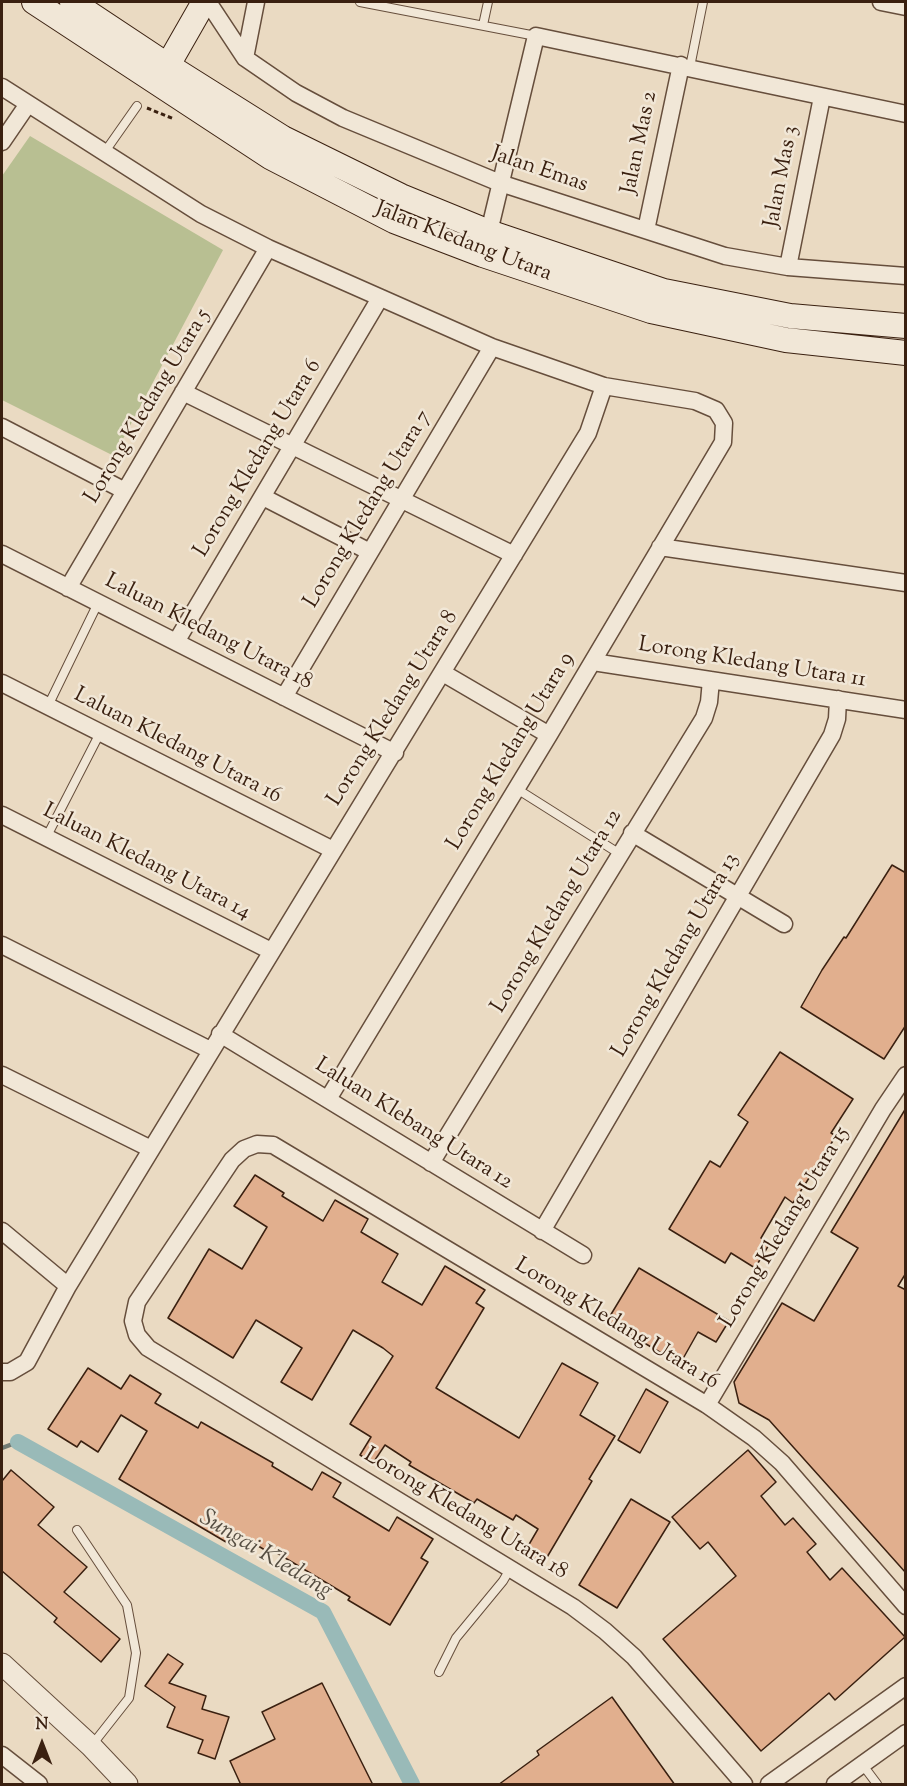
<!DOCTYPE html>
<style>
body{margin:0}
#map{position:relative;width:907px;height:1786px;overflow:hidden;background:#eadac2;font-family:"Sorts Mill Goudy",serif}
canvas{display:block}
.frame{position:absolute;inset:0;border:3px solid #3a2010;pointer-events:none}
.north{position:absolute;left:12px;top:1714px;width:60px;height:60px;-webkit-text-stroke:4px #f1e7d7;paint-order:stroke;rotate:0deg;font-size:16px;font-weight:700;line-height:24px;text-align:center;color:#3a2010}
.north::after{content:'';display:block;margin:auto;width:21px;height:27px;background:#3a2010;clip-path:polygon(50% 0,100% 100%,50% 72%,0 100%)}
</style>
<div id="map">
<canvas width="907" height="1786"></canvas>
<div class="frame"></div>
<div class="north">N</div>
</div>
<script>
const ctx = document.querySelector('canvas').getContext('2d');
ctx.lineJoin = 'round';
function paint(path, color) { ctx.fillStyle = color; ctx.fill(path, 'evenodd'); }
const toPath = rows => new Path2D(rows.map(r => 'M' + r).join(''));
function trace(path, color, width, dash) { ctx.strokeStyle = color; ctx.lineWidth = width; ctx.lineCap = dash ? 'butt' : 'round'; ctx.setLineDash(dash || []); ctx.stroke(path); }
function write(font, color, halo, rows, align = 'center') {
  ctx.font = font + ' "Sorts Mill Goudy",serif'; ctx.lineWidth = 5; ctx.setLineDash([]); ctx.textBaseline = 'middle'; ctx.strokeStyle = halo; ctx.fillStyle = color; for (const [text, x, y, turn = 0] of rows) {
    ctx.save(); ctx.translate(x, y); ctx.rotate((+turn || 0) * Math.PI / 180); ctx.textAlign = isNaN(turn) ? turn : align; if (halo) ctx.strokeText(text, 0, 0); ctx.fillText(text, 0, 0); ctx.restore();
  }
}
const green = toPath([
 [30,136,223,250,114,456,2,400,2,176]
]);
const stream = toPath([
 [2,1448,18,1442]
]);
const canal = toPath([
 [18,1442,323,1612,412,1784]
]);
const building = toPath([
 [892,865,906,873,906,1025,884,1059,801,1007,822,970,844,937,846,938,892,865],
 [780,1052,853,1099,831,1133,836,1136,793,1203,785,1197,761,1238,770,1243,755,1268,731,1253,725,1263,669,1229,710,1161,720,1167,748,1122,738,1115,780,1052],
 [906,1108,906,1273,898,1286,906,1290,906,1573,769,1420,739,1403,734,1382,782,1303,814,1321,858,1248,831,1232,906,1108],
 [255,1175,284,1193,282,1196,323,1221,335,1200,368,1219,361,1232,398,1254,382,1282,422,1305,445,1266,485,1290,476,1303,484,1308,436,1388,519,1438,562,1363,598,1383,580,1415,615,1436,589,1479,592,1481,543,1564,524,1553,538,1529,516,1515,513,1520,477,1499,474,1503,409,1465,411,1462,385,1445,373,1463,360,1455,371,1437,350,1424,393,1356,383,1348,353,1330,312,1400,281,1382,302,1348,256,1320,233,1358,168,1318,209,1249,242,1269,267,1227,234,1206,255,1175],
 [639,1268,729,1321,716,1342,698,1332,680,1364,607,1321,639,1268],
 [88,1368,121,1389,130,1375,161,1394,155,1403,198,1428,201,1422,273,1463,272,1466,312,1490,322,1472,341,1483,333,1497,389,1531,397,1517,433,1539,421,1558,428,1562,390,1625,348,1600,350,1597,272,1550,270,1553,233,1531,226,1542,119,1479,147,1431,121,1415,98,1452,81,1441,77,1447,48,1429,88,1368],
 [646,1389,668,1402,640,1453,618,1440,646,1389],
 [748,1450,776,1482,761,1496,785,1525,793,1518,816,1544,807,1552,830,1580,842,1568,905,1637,835,1700,829,1693,761,1751,663,1639,736,1576,708,1542,700,1549,672,1517,748,1450],
 [11,1470,54,1507,38,1525,87,1567,64,1592,120,1639,101,1662,54,1622,57,1618,2,1571,2,1481,11,1470],
 [631,1499,670,1522,617,1608,579,1585,631,1499],
 [168,1654,183,1664,169,1683,206,1696,202,1709,229,1717,215,1759,198,1753,203,1740,167,1727,175,1707,145,1686,168,1654],
 [322,1683,373,1785,241,1785,230,1761,275,1739,262,1712,322,1683],
 [612,1697,675,1785,498,1785,539,1755,537,1751,612,1697]
]);
const path = toPath([
 [147,108,174,119]
]);
const service = toPath([
 [360,2,536,36],
 [483,25,488,2],
 [690,67,703,2],
 [104,153,137,106],
 [48,706,98,603],
 [517,789,620,854],
 [46,838,100,733],
 [77,1530,127,1605,136,1653,129,1698,92,1745],
 [439,1672,456,1638,503,1581,510,1569],
 [862,1764,877,1784]
]);
const minor = toPath([
 [208,2,245,58,296,93,343,118,500,183,725,256,788,267,906,276],
 [881,2,906,7],
 [245,58,256,2],
 [2,87,201,214,268,248,492,347,604,386,695,401,716,410,724,423,723,442,549,735,328,1099],
 [2,142,28,104],
 [646,230,681,65],
 [489,232,536,36,906,114],
 [788,267,822,97],
 [183,392,514,555],
 [2,427,125,491],
 [263,497,370,552],
 [660,547,906,583],
 [2,554,395,753],
 [68,588,268,248],
 [176,642,380,298],
 [593,662,906,710],
 [443,673,549,735],
 [2,683,333,850],
 [284,697,492,347],
 [2,815,271,951],
 [632,833,784,924],
 [2,945,210,1050],
 [220,1034,583,1255],
 [2,1075,151,1149],
 [431,1163,704,718,709,702,711,680],
 [2,1231,68,1286],
 [542,1231,832,735,837,719,838,699],
 [2,1372,10,1372,27,1362,68,1286,588,433,604,386],
 [707,1405,883,1109,906,1075],
 [2,1755,39,1784],
 [744,1784,634,1657,605,1631,573,1607,148,1348,137,1335,133,1321,137,1302,232,1160,244,1149,257,1144,273,1145,707,1405,754,1438,782,1463,906,1606],
 [769,1784,906,1686],
 [835,1784,906,1733]
]);
const tertiary = toPath([
 [2,1664,91,1746,127,1784]
]);
const secondary = toPath([
 [34,2,270,157,394,221,483,255,651,311,786,340,906,353],
 [72,2,167,65,283,138,401,196,489,232,664,291,790,316,906,326],
 [160,79,204,2]
]);
const streetNames = [
 ["Jalan Mas 2",641,143,-78],
 ["Jalan Emas",539,171,19],
 ["Jalan Mas 3",783,177,-79],
 ["Jalan Kledang Utara",463,243,21],
 ["Lorong Kledang Utara 5",149,407,-59],
 ["Lorong Kledang Utara 6",259,459,-59],
 ["Lorong Kledang Utara 7",369,510,-59],
 ["Laluan Kledang Utara 18",208,633,27],
 ["Lorong Kledang Utara 11",752,664,9],
 ["Lorong Kledang Utara 8",394,709,-58],
 ["Laluan Kledang Utara 16",177,747,27],
 ["Lorong Kledang Utara 9",512,752,-59],
 ["Laluan Kledang Utara 14",146,863,27],
 ["Lorong Kledang Utara 12",558,912,-59],
 ["Lorong Kledang Utara 13",677,956,-60],
 ["Laluan Klebang Utara 12",413,1125,32],
 ["Lorong Kledang Utara 15",786,1228,-59],
 ["Lorong Kledang Utara 16",616,1325,31],
 ["Lorong Kledang Utara 18",465,1515,31]
];
const waterNames = [
 ["Sungai Kledang",265,1556,31]
];
paint(green, '#b8bf92');
trace(stream, '#737c75', 4.5);
trace(canal, '#99bab8', 16);
paint(building, '#e1af8e');
trace(building, '#3a2010', 1.5);
trace(service, '#664e3c', 10);
trace(minor, '#664e3c', 19);
trace(tertiary, '#664e3c', 23);
trace(secondary, '#3a2010', 26);
trace(path, '#3a2010', 3, [4.5, 3]);
trace(service, '#f1e7d7', 8);
trace(minor, '#f1e7d7', 16);
trace(tertiary, '#f1e7d7', 21);
trace(secondary, '#f1e7d7', 24);
write('22px', '#3a2010', '#f1e7d7', streetNames);
write('italic 24px', '#564e42', '#f1e7d7', waterNames);
</script>
